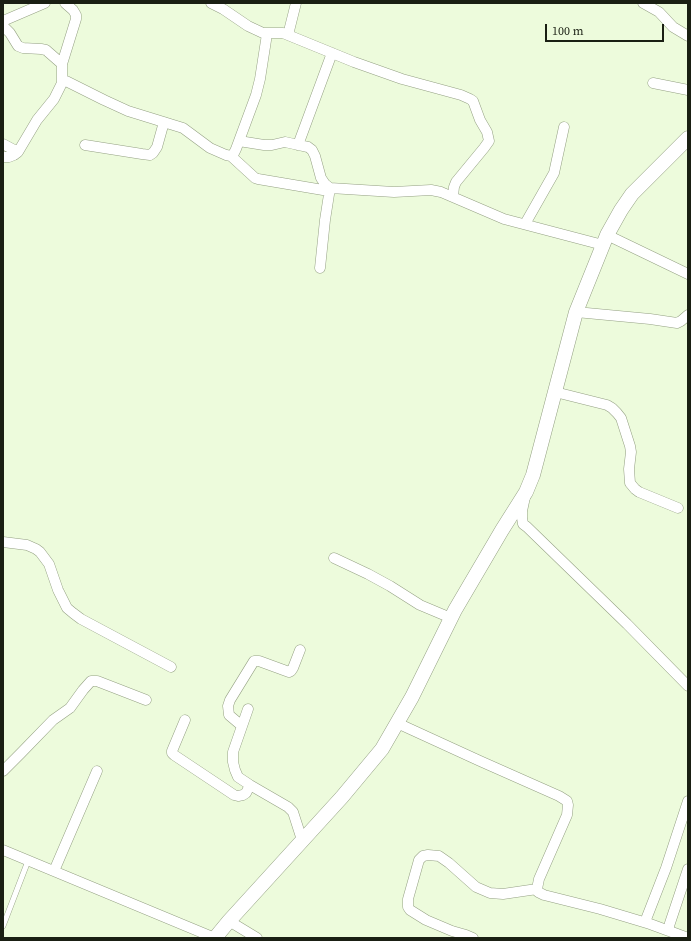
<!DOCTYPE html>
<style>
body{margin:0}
#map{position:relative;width:691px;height:941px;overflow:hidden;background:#edfbdc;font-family:"Source Serif 4",serif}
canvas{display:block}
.frame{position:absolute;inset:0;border:4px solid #1a1f13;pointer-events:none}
.scale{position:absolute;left:545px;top:24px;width:119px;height:18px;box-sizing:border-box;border:2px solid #1a1f13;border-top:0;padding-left:5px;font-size:12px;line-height:14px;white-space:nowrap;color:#1a1f13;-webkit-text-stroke:3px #edfbdc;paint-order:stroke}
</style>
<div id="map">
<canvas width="691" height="941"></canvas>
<div class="frame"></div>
<div class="scale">100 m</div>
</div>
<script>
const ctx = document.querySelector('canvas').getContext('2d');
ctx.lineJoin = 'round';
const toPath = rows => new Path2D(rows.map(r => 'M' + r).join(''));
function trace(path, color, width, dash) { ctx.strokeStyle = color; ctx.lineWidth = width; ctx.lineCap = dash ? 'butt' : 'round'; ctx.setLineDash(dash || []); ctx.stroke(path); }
const lane = toPath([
 [3,926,28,861]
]);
const street = toPath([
 [211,3,223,9,248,26,263,33,283,33,354,62,402,79,461,95,470,99,473,101,480,120,487,132,489,141,484,148,456,182,454,187,453,196],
 [643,3,659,12,673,27,688,36],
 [3,21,45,3],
 [3,26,10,33,18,46,23,48,41,49,46,50,62,64],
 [288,35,296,3],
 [62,83,62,64,76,19,76,15,73,10,65,3],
 [653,83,688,90],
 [239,141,264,145,272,145,285,142,294,144,308,147,312,150,315,156,321,178,325,184,330,188,394,192,431,190,441,192,504,219,603,245],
 [3,144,18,152],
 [85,145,142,154,150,155,153,153,157,147,164,122],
 [298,145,332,53],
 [231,156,255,178,258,179,329,191],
 [3,157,9,157,14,155,18,152,37,120,54,99,62,83,66,81,104,100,128,111,183,128,210,148,226,155,231,156,234,153,236,149,256,95,260,79,267,34],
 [525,224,554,173,564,127],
 [607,235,688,274],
 [320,268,325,220,330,188],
 [576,312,650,319,677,323,681,321,688,315],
 [555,392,607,405,612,408,617,413,621,418,630,446,631,452,629,469,630,483,635,489,639,492,678,508],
 [525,497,522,511,522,518,523,524,527,527,627,624,688,686],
 [3,542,27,545,36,549,40,552,49,564,58,590,67,608,73,613,81,619,171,667],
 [334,558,368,574,390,586,420,605,451,618],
 [248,709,233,752,233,762,235,770,238,777,250,785,288,807,293,812,302,840],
 [185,720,172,751,172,753,174,755,234,795,238,796,243,795,246,793,250,785],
 [397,723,480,761,559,796,567,801,568,805,567,815,539,879,537,889,538,892,544,895,600,909,650,924,688,938],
 [242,726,229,715,228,706,230,700,254,661,259,661,289,672,291,671,293,668,300,650],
 [3,771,21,753,53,720,70,708,83,690,91,681,97,681,146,700],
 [3,850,215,938],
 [54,871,97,771],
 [229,921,257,938],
 [645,922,666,868,688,801],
 [668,930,670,923,688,869],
 [473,938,466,935,452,931,426,920,410,910,408,907,408,899,419,860,423,856,428,855,439,856,449,863,476,887,490,893,503,894,537,889]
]);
const secondary = toPath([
 [215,938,229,921,342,797,382,749,412,697,455,610,502,530,526,492,533,475,576,312,607,235,621,210,632,194,688,138]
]);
trace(lane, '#94a083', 6);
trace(street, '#94a083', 11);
trace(secondary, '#94a083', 15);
trace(lane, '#fff', 5);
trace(street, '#fff', 10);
trace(secondary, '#fff', 14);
</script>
